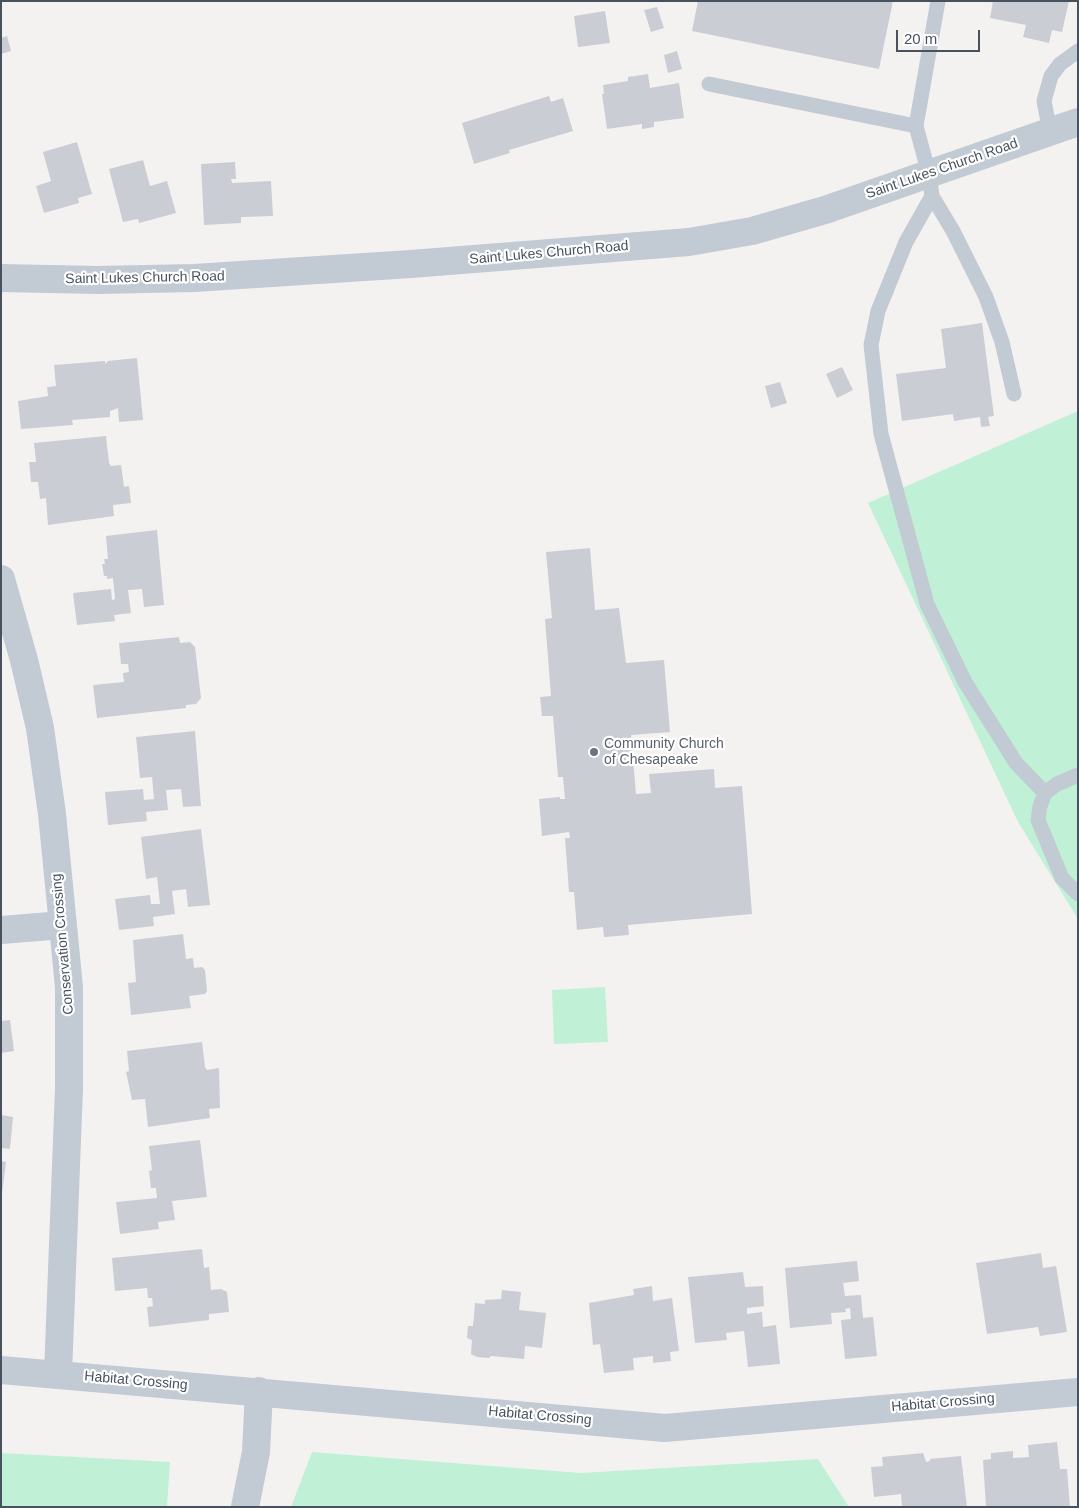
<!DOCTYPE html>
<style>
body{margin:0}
#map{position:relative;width:1079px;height:1508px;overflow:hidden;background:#f4f1f1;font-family:Helvetica,sans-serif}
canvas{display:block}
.frame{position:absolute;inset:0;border:2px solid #48525f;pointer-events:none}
.scale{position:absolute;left:896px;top:30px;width:84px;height:22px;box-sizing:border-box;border:2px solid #48525f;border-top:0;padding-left:6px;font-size:15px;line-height:18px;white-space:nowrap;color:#48525f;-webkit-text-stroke:4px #fff;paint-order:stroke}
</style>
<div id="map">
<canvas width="1079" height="1508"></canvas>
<div class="frame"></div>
<div class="scale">20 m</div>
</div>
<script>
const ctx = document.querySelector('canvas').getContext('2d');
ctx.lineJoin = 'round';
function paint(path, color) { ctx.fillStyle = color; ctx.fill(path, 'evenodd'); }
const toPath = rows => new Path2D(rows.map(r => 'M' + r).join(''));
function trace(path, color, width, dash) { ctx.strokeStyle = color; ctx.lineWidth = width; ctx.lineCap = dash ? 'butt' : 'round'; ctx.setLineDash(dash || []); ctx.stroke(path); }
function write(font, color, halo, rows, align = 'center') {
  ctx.font = font + ' Helvetica,sans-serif'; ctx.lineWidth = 4.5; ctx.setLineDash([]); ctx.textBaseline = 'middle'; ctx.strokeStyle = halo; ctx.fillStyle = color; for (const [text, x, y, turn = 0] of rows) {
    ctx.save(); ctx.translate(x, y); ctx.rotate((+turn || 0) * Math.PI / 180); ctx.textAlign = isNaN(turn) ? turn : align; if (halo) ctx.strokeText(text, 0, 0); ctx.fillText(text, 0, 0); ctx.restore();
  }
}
const green = toPath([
 [1078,411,1078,919,1018,822,868,503],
 [605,987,608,1042,554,1044,552,990],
 [312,1452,581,1473,818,1459,849,1507,291,1507],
 [1,1453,170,1462,167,1507,1,1507]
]);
const building = toPath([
 [698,1,893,1,879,69,692,31],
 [993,1,1069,1,1062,32,1052,30,1049,43,1023,37,1026,25,990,18],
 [657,7,664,28,651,32,644,10],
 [605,11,610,43,578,47,574,16],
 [7,36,11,51,1,54,1,38],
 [677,51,682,69,668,73,664,55],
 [648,74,650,88,679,83,684,118,654,122,654,127,642,129,642,124,607,129,602,94,604,94,603,85,628,81,628,77],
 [549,96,551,102,563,98,573,131,509,150,510,153,474,164,462,123],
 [77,142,92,194,78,198,79,203,44,213,36,186,51,181,43,152],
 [143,160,150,186,167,181,176,213,139,223,138,219,123,222,109,169],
 [235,162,236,179,231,179,232,183,271,181,273,216,241,217,241,223,204,225,201,164],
 [982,323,994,416,988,417,990,426,981,427,980,417,954,421,953,414,902,421,896,374,946,368,941,329],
 [137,358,143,420,119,422,118,408,110,411,110,417,72,420,73,425,21,429,18,401,48,396,47,387,56,386,54,365,105,361,105,364,108,361],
 [842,367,853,390,837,398,826,374],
 [780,382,787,403,771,408,765,386],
 [106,436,109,463,111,466,121,465,124,487,129,486,131,503,113,505,114,516,48,525,46,498,40,499,38,482,31,482,29,462,36,462,34,443],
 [157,530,164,605,144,607,142,589,128,590,131,613,114,615,115,621,77,625,73,593,111,589,112,600,115,599,113,578,107,579,107,576,104,576,102,564,105,564,104,559,108,559,106,536],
 [590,548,595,610,619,608,626,663,664,660,670,732,631,735,636,794,651,793,649,774,714,769,715,788,742,786,752,914,628,925,629,935,604,937,603,927,577,930,574,892,569,892,565,838,570,838,569,832,542,836,539,799,560,797,560,799,565,799,563,777,558,777,553,716,542,716,540,697,551,696,545,619,552,618,546,552],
 [179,637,180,643,190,642,195,647,201,698,196,704,186,705,186,708,97,718,93,685,124,682,123,673,129,672,128,664,121,664,119,643],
 [195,731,201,806,183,807,181,789,166,790,168,810,146,812,147,821,108,825,105,792,143,789,144,800,154,799,152,777,140,778,136,737],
 [201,829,210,905,188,907,186,889,172,891,175,914,153,917,154,926,119,930,115,899,150,895,151,904,160,904,157,877,146,879,141,837],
 [183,934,186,959,193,958,194,968,202,967,205,970,207,991,205,994,189,996,191,1008,131,1015,128,983,136,982,133,940],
 [10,1020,14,1051,1,1053,1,1021],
 [202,1042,205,1067,207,1070,219,1068,220,1108,209,1109,210,1118,148,1127,145,1099,132,1100,126,1072,129,1071,127,1051],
 [1,1115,13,1117,10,1149,1,1148],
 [200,1140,207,1197,172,1201,175,1220,158,1222,159,1229,120,1234,116,1202,157,1198,156,1188,151,1188,149,1171,152,1170,149,1146],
 [1,1161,6,1162,2,1194,1,1194],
 [202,1249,204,1268,209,1267,211,1290,221,1289,227,1292,229,1312,209,1314,209,1320,149,1327,147,1307,153,1306,152,1298,148,1298,147,1288,115,1291,112,1258],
 [1041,1253,1043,1268,1056,1266,1067,1332,1040,1336,1038,1327,987,1334,976,1263],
 [857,1261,859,1281,843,1283,845,1296,861,1295,863,1318,873,1317,877,1356,845,1359,841,1320,851,1319,850,1308,845,1309,846,1312,831,1313,832,1324,790,1328,785,1268],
 [743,1272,745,1287,763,1286,764,1306,747,1308,747,1314,762,1312,763,1327,776,1325,780,1364,748,1367,744,1331,726,1333,727,1340,695,1343,688,1277],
 [652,1286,653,1301,672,1298,679,1351,670,1352,671,1361,653,1363,653,1356,633,1358,634,1370,604,1373,600,1344,593,1345,589,1303,634,1295,633,1289],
 [502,1290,521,1292,519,1310,546,1313,542,1348,525,1346,524,1359,491,1356,489,1358,477,1357,471,1354,472,1340,467,1338,468,1326,473,1326,475,1303,485,1304,485,1300,501,1299],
 [1057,1442,1060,1469,1067,1469,1070,1507,986,1507,983,1460,991,1459,991,1453,1013,1451,1013,1458,1029,1457,1028,1445],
 [923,1453,926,1462,930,1461,930,1459,961,1456,967,1507,902,1507,901,1494,874,1497,871,1467,883,1466,882,1457]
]);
const service = toPath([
 [938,1,916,126,929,174,932,196,906,242,878,311,871,345,881,434,927,604,965,682,1016,763,1045,793],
 [709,84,916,126],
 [1050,132,1044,101,1051,76,1060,64,1078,51],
 [932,196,953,231,986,297,1002,342,1014,394],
 [1078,775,1057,784,1045,793,1040,806,1038,820,1062,878,1078,894]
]);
const minor = toPath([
 [1,278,98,280,194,278,411,264,689,242,752,231,825,210,1078,122],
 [1,579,24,660,40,728,52,814,69,987,69,1088,58,1374],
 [1,930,63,925],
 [1,1370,665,1428,1078,1392],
 [245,1507,256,1452,259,1391]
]);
const markers = [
 [594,752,5,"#6b7280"]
];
const streetNames = [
 ["Saint Lukes Church Road",942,169,-19],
 ["Saint Lukes Church Road",549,253,-5],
 ["Saint Lukes Church Road",145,278,-1],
 ["Conservation Crossing",63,944,-95],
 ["Habitat Crossing",136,1381,5],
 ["Habitat Crossing",943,1403,-5],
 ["Habitat Crossing",540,1416,5]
];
const worshipNames = [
 ["Community Church",604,744],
 ["of Chesapeake",604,760]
];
paint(green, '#c0f1d7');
paint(building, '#cbcdd4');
trace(service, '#c2cad3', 15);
trace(minor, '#c2cad3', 28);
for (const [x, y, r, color] of markers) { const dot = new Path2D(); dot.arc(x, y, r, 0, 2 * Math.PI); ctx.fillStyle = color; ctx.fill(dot); trace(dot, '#fff', 2); }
write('14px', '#48525f', '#fff', streetNames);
write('14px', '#5b616d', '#fff', worshipNames, 'left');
</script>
